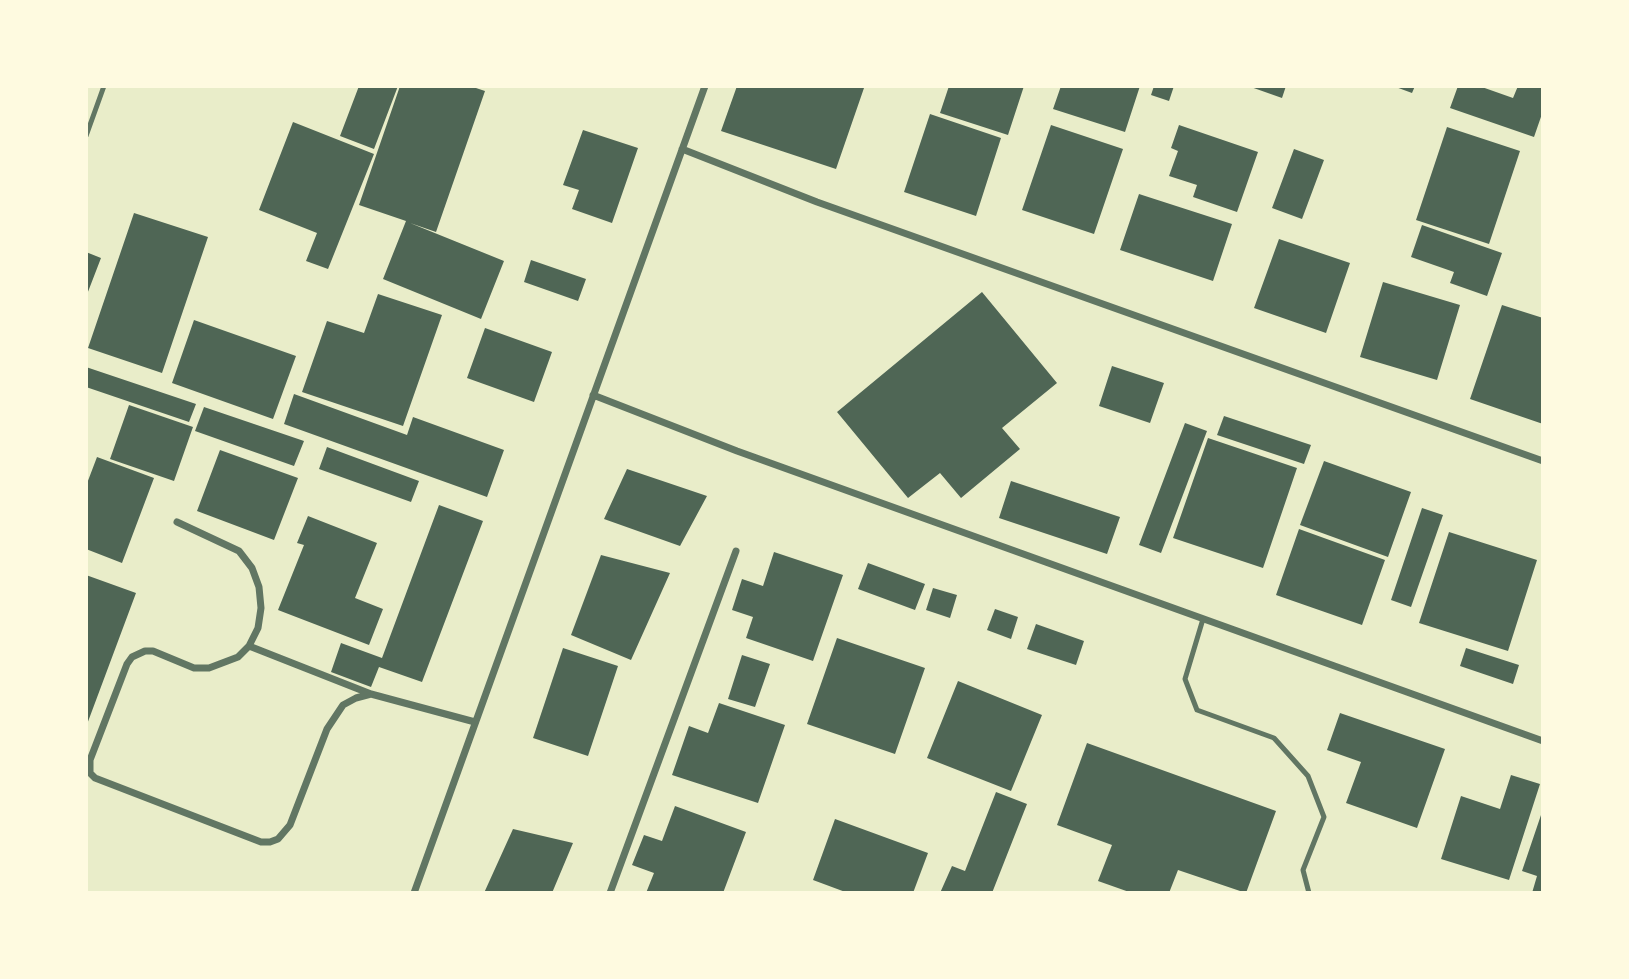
<!DOCTYPE html>
<style>
body{margin:0}
#map{position:relative;width:1629px;height:979px;overflow:hidden;background:#e9edc9;font-family:"PT Sans Narrow",sans-serif}
canvas{display:block}
.frame{position:absolute;inset:0;border:88px solid #fefae0;pointer-events:none}
</style>
<div id="map">
<canvas width="1629" height="979"></canvas>
<div class="frame"></div>
</div>
<script>
const ctx = document.querySelector('canvas').getContext('2d');
ctx.lineJoin = 'round';
function paint(path, color) { ctx.fillStyle = color; ctx.fill(path, 'evenodd'); }
const toPath = rows => new Path2D(rows.map(r => 'M' + r).join(''));
function trace(path, color, width, dash) { ctx.strokeStyle = color; ctx.lineWidth = width; ctx.lineCap = dash ? 'butt' : 'round'; ctx.setLineDash(dash || []); ctx.stroke(path); }
const building = toPath([
 [359,86,398,86,374,149,340,136],
 [400,86,470,86,485,91,436,232,410,223,504,261,481,319,383,279,406,221,359,205],
 [737,86,857,86,864,88,836,169,721,131],
 [949,86,1024,86,1008,135,940,113],
 [1061,86,1140,86,1125,132,1053,109],
 [1154,86,1174,86,1169,101,1151,95],
 [1248,86,1286,86,1282,98],
 [1393,86,1415,86,1412,93],
 [1458,86,1479,86,1513,98,1518,86,1543,86,1543,111,1534,137,1450,108],
 [930,114,1001,138,976,216,904,192],
 [293,122,374,154,328,269,306,261,317,233,259,210],
 [1051,125,1123,149,1094,234,1022,210],
 [1179,125,1258,152,1237,212,1193,197,1197,185,1169,176,1178,151,1171,148],
 [1447,127,1520,151,1489,244,1416,220],
 [583,130,638,148,612,223,572,209,579,190,563,185],
 [1294,149,1324,160,1302,219,1272,208],
 [1139,194,1232,224,1213,281,1120,250],
 [134,213,208,237,162,373,88,348],
 [1422,225,1502,253,1487,296,1450,283,1454,272,1411,257],
 [1279,239,1350,263,1326,333,1254,308],
 [86,252,101,258,86,297],
 [531,260,586,279,578,301,524,282],
 [1383,282,1460,305,1437,380,1360,357],
 [982,292,1057,383,1002,428,1020,449,961,498,940,473,908,498,837,412],
 [378,294,442,315,403,426,302,392,327,321,364,333],
 [1502,305,1543,318,1543,424,1470,399],
 [194,320,296,356,273,419,172,383],
 [485,328,552,352,534,402,467,378],
 [1112,366,1164,383,1150,423,1099,406],
 [86,367,196,404,189,422,86,387],
 [294,394,407,435,413,417,504,450,487,497,284,424],
 [129,405,193,427,174,481,110,459],
 [204,407,304,441,294,466,195,431],
 [1224,416,1311,445,1304,464,1217,435],
 [1185,423,1207,431,1161,553,1139,545],
 [1208,438,1297,468,1263,568,1173,538],
 [327,447,419,481,411,502,319,469],
 [220,450,298,478,274,540,197,511],
 [97,457,154,478,122,563,86,549,86,486],
 [1324,461,1411,492,1388,557,1300,525],
 [627,469,707,496,680,546,604,519],
 [1011,481,1120,517,1107,554,999,518],
 [439,505,483,521,422,682,379,667,371,687,331,672,341,643,382,658],
 [1422,508,1443,515,1411,607,1391,600],
 [308,516,377,543,355,598,383,609,369,645,278,610,304,545,297,543],
 [1299,529,1385,560,1362,625,1276,595],
 [1449,532,1537,560,1508,651,1419,623],
 [774,552,843,575,813,661,746,638,753,617,732,610,742,579,763,586],
 [601,555,670,573,631,660,571,635],
 [868,563,925,584,915,610,858,589],
 [86,575,136,593,86,727],
 [933,588,957,595,950,618,926,610],
 [995,609,1018,617,1011,639,987,630],
 [1036,624,1084,641,1076,665,1027,649],
 [837,638,925,668,895,754,807,724],
 [563,648,618,666,588,756,533,738],
 [1466,648,1519,665,1513,684,1460,666],
 [742,655,770,664,755,707,728,699],
 [958,681,1042,715,1011,791,927,758],
 [719,703,785,725,758,803,672,775,689,726,708,733],
 [1340,713,1445,749,1417,828,1346,803,1361,762,1327,750],
 [1087,743,1276,811,1246,893,1178,870,1169,893,1132,893,1098,881,1112,845,1057,825],
 [1511,775,1540,784,1509,880,1441,859,1461,796,1500,809],
 [996,792,1027,804,992,893,940,893,952,866,965,871],
 [675,806,746,832,723,893,646,893,654,873,632,865,644,835,662,841],
 [1541,815,1543,815,1543,893,1532,893,1537,876,1522,871],
 [835,819,928,853,913,893,848,893,813,880],
 [513,829,573,843,552,893,484,893]
]);
const service = toPath([
 [86,136,104,86],
 [1203,619,1185,679,1197,710,1274,738,1308,776,1324,817,1303,870,1309,893]
]);
const minor = toPath([
 [682,149,817,202,1543,461],
 [593,395,737,451,1543,741],
 [177,522,239,551,252,568,259,587,261,608,258,628,249,646,238,657,209,668,194,668,153,651,145,651,132,657,127,664,90,760,90,773,95,778,261,842,270,842,278,839,290,825,327,729,343,705,356,698,371,694,475,722],
 [249,646,371,694],
 [414,893,705,86],
 [610,893,736,551]
]);
paint(building, '#4f6655');
trace(service, '#617663', 5);
trace(minor, '#617663', 7);
</script>
